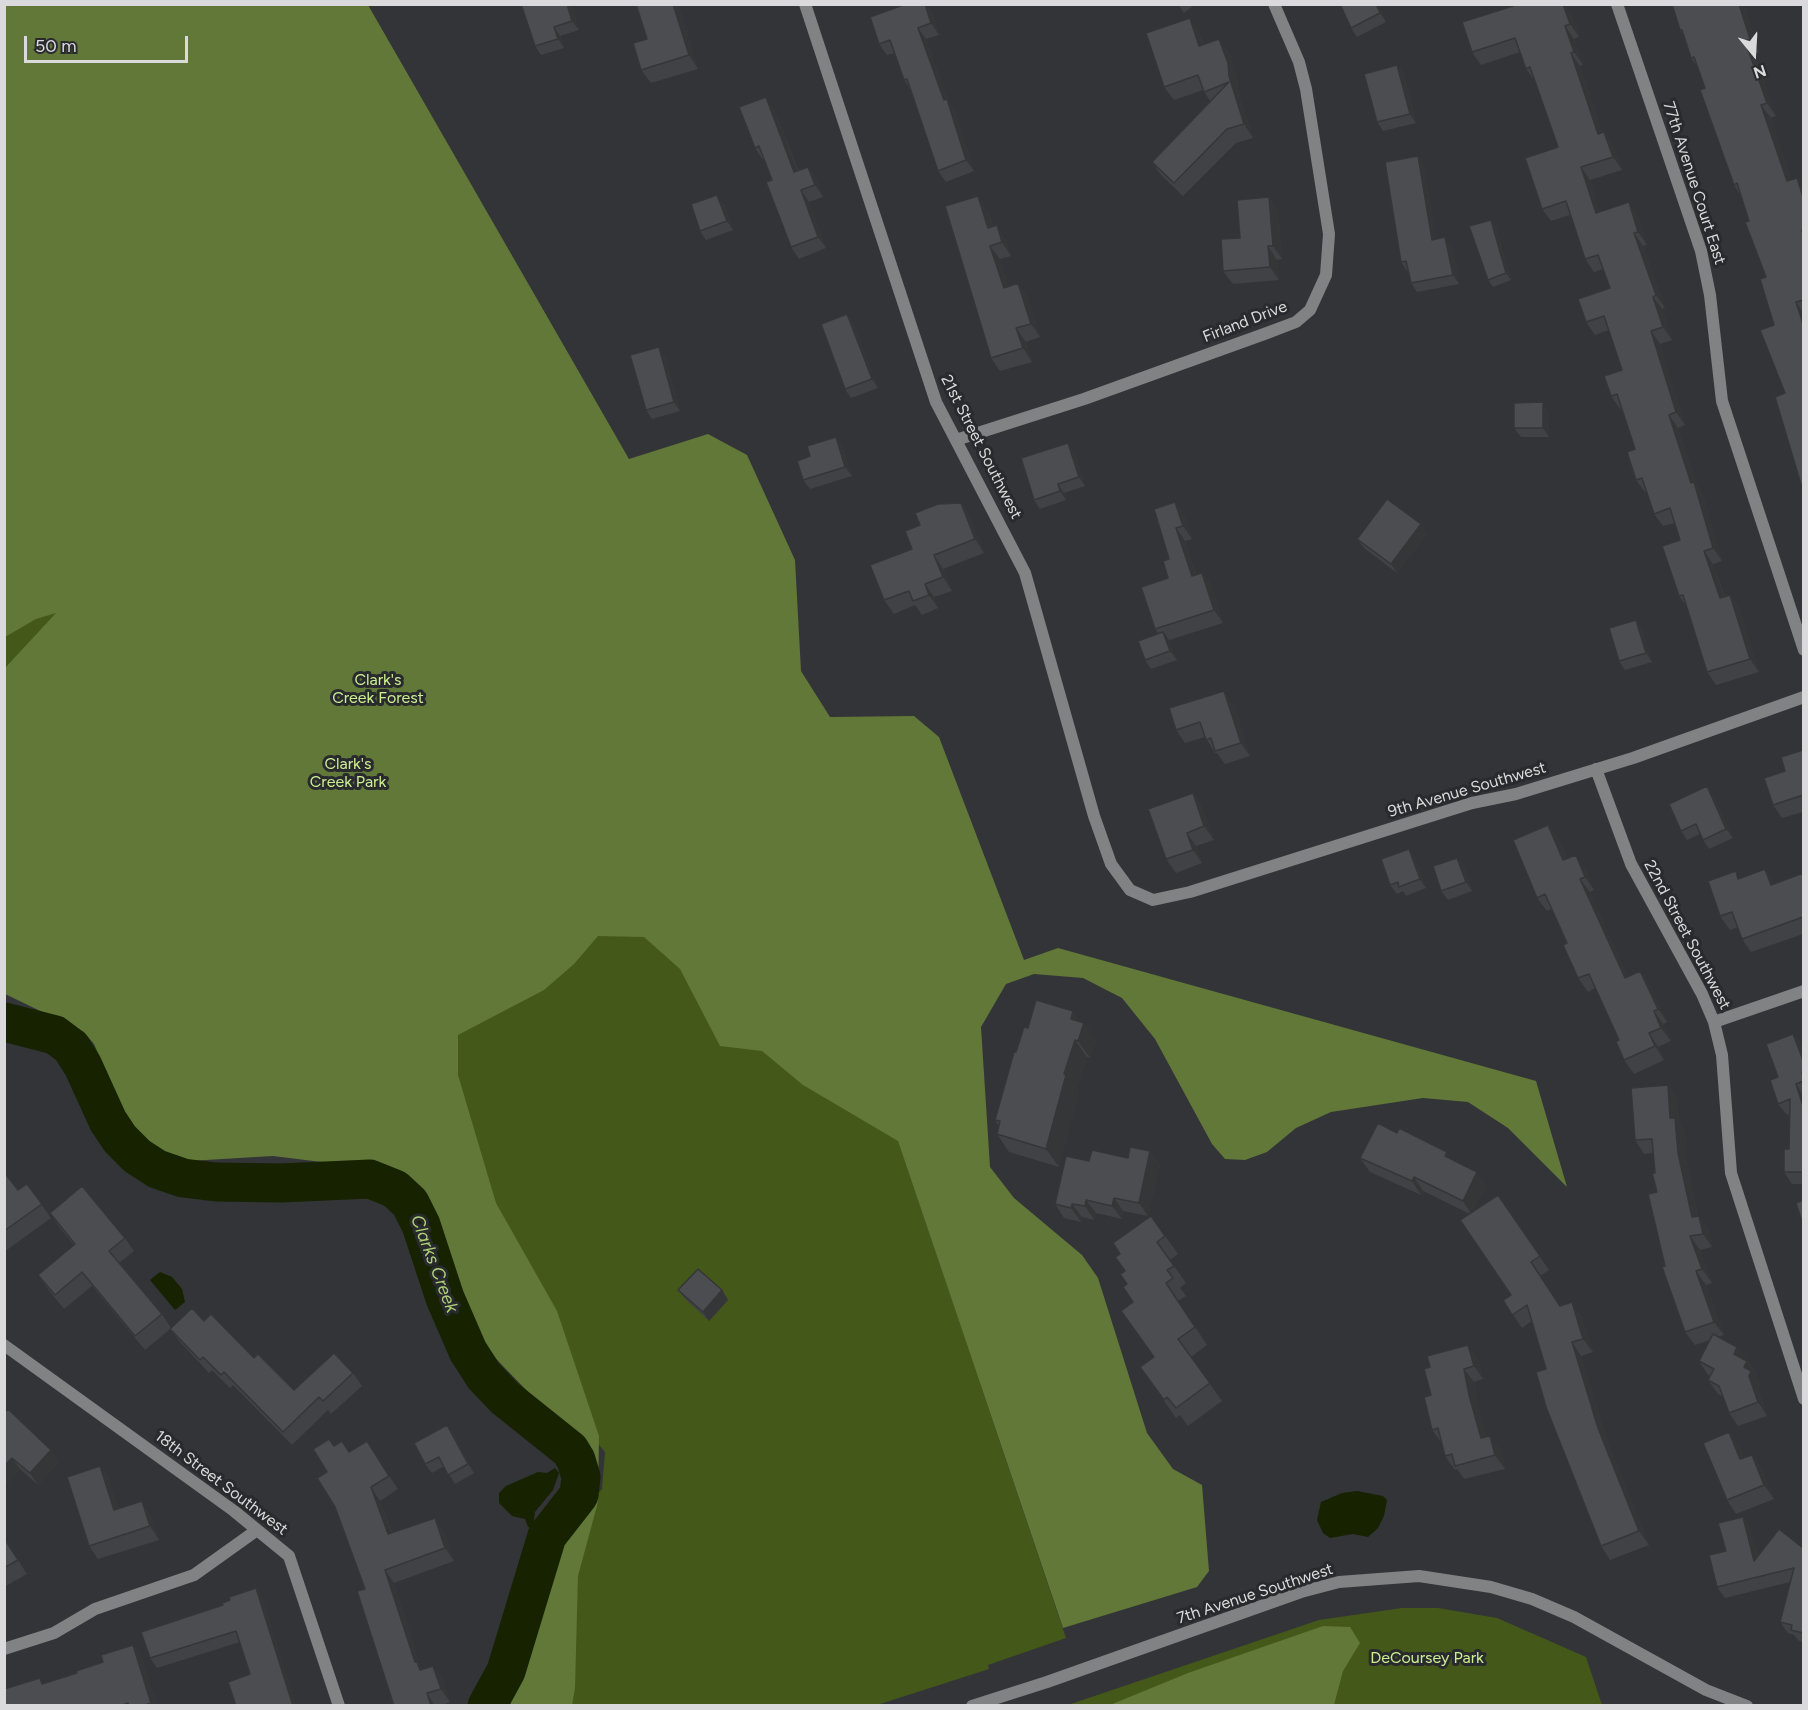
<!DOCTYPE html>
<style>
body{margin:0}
#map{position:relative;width:1808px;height:1710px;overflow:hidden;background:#333437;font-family:Figtree,sans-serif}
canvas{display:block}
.frame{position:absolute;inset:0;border:6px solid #dadadc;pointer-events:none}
.north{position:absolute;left:1724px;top:24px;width:60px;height:60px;-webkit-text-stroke:4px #292a2d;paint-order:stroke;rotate:162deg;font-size:16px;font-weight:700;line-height:24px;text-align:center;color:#dadadc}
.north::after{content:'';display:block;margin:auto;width:21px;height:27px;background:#dadadc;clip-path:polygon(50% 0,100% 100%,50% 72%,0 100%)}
.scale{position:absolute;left:24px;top:36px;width:164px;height:27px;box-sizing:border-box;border:3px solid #dadadc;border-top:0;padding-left:8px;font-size:18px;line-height:21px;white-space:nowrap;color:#dadadc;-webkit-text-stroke:4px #292a2d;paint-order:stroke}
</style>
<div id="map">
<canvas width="1808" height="1710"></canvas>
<div class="frame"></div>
<div class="north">N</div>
<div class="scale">50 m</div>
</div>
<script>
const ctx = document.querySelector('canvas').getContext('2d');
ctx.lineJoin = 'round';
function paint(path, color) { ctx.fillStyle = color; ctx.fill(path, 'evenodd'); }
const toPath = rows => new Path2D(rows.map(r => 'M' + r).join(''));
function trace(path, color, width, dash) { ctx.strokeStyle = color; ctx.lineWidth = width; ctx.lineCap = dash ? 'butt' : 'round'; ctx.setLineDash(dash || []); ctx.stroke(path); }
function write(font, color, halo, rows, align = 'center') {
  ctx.font = font + ' Figtree,sans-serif'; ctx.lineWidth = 6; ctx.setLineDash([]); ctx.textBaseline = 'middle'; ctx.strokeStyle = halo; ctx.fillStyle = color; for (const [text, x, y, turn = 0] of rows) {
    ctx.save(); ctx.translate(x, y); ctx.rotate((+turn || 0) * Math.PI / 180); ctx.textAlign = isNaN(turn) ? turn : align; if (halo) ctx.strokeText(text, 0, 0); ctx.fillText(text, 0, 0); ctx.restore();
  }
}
const green = toPath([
 [5,5,731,645,1066,1638,988,1665,989,1669,877,1705,503,1705,522,1669,570,1526,602,1489,605,1452,566,1406,424,1183,127,1065,5,964],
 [1402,1608,1438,1608,1497,1618,1586,1657,1602,1705,1065,1706,1319,1620]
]);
const forest = toPath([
 [4,5,368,5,629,459,708,434,747,455,795,560,801,671,830,717,914,716,939,737,1024,960,1058,948,1536,1081,1567,1187,1508,1128,1468,1102,1423,1098,1331,1112,1296,1128,1267,1152,1245,1160,1225,1159,1212,1144,1155,1039,1122,998,1083,978,1034,974,1006,984,981,1027,990,1167,1014,1198,1082,1255,1098,1278,1147,1433,1173,1469,1202,1485,1209,1571,1197,1587,1063,1628,898,1141,803,1085,762,1051,720,1046,680,969,644,937,598,936,574,964,544,990,458,1035,458,1075,496,1203,557,1311,599,1436,598,1502,578,1576,575,1688,572,1705,498,1705,516,1671,553,1543,562,1527,588,1500,595,1485,595,1466,590,1453,567,1425,529,1393,477,1339,426,1209,407,1185,378,1169,273,1156,189,1161,165,1155,143,1138,124,1113,94,1044,84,1032,5,994,5,668,56,613,36,619,5,637],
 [1323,1626,1350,1627,1360,1643,1343,1671,1334,1705,1110,1705,1188,1673]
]);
const water = toPath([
 [160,1272,172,1277,182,1289,185,1302,175,1310,150,1280],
 [555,1468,559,1473,553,1490,535,1512,533,1528,528,1527,525,1519,512,1516,499,1503,499,1493,506,1486,538,1472,547,1473],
 [1357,1491,1383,1496,1387,1500,1384,1516,1378,1528,1368,1537,1353,1534,1330,1538,1323,1533,1317,1520,1321,1502,1342,1493]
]);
const river = toPath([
 [4,1022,55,1035,71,1047,83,1066,108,1121,120,1139,137,1156,157,1169,183,1178,216,1182,281,1183,370,1179,395,1189,410,1203,421,1225,445,1298,468,1351,484,1376,505,1398,570,1450,576,1460,581,1477,579,1495,547,1536,506,1671,487,1706]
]);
const minor = toPath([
 [805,4,936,402,1025,573,1094,816,1111,864,1130,890,1153,900,1190,892,1472,803,1516,794,1633,758,1804,697],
 [1617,4,1701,251,1710,295,1722,401,1804,650],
 [956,440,1084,399,1267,333,1296,322,1310,310,1326,275,1329,234,1306,89,1299,62,1274,4],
 [1596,769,1631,864,1702,994,1714,1022,1722,1055,1731,1173,1804,1399],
 [1714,1022,1804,991],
 [4,1345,234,1511,289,1556,339,1706],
 [4,1649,54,1633,95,1609,194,1575,257,1530]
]);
const tertiary = toPath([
 [972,1706,1047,1682,1301,1592,1339,1582,1419,1576,1491,1587,1532,1599,1574,1617,1706,1690,1747,1706]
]);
const wall = toPath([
 [521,4,571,4,579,30,560,36,564,48,541,55,535,46],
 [636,4,678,4,698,69,651,83,641,70,647,39],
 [1178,4,1195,4,1184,13],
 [1340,4,1378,4,1386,22,1357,37,1351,28],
 [1672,4,1744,4,1759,52,1754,54,1776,116,1771,118,1792,180,1803,187,1803,491,1785,393,1766,277,1741,196,1734,185,1698,68,1691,58,1684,36,1680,30],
 [1513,6,1571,13,1579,37,1574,39,1583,65,1580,66,1602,132,1604,132,1613,145,1622,170,1590,180,1600,212,1638,215,1647,245,1643,246,1665,308,1662,309,1672,340,1660,344,1685,425,1678,428,1698,488,1703,495,1722,561,1713,564,1725,597,1730,595,1739,608,1759,672,1716,685,1707,672,1687,607,1679,596,1680,540,1675,523,1663,526,1654,514,1647,492,1645,492,1636,480,1635,449,1621,408,1620,409,1611,396,1622,370,1609,330,1595,335,1586,322,1610,288,1603,269,1594,272,1585,259,1570,215,1551,221,1542,209,1558,147,1535,81,1526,69,1520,52,1481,65,1472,52],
 [931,10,939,35,926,39,948,101,955,111,974,171,946,182,938,171,910,89,904,80,894,53,887,55,879,44],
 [1190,18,1199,32,1204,44,1229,52,1237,77,1238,90,1253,138,1236,143,1183,196,1161,175,1152,162,1210,101,1203,90,1174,100,1164,87],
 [1397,65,1404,74,1416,123,1383,131,1377,122],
 [774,108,798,170,808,167,816,178,823,197,809,202,826,248,799,259,791,247,772,180,764,159,763,160,755,148],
 [1418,156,1424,165,1436,239,1452,246,1459,284,1417,292,1411,283,1408,271,1407,271,1401,262],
 [1269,197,1278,211,1282,259,1277,260,1279,280,1233,284,1223,271,1240,238],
 [724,204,733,230,706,240,700,231],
 [988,210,993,226,1006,239,1011,256,1000,259,1008,286,1028,297,1040,337,1026,342,1032,362,1000,371,991,358],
 [1491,220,1496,227,1511,280,1493,287,1488,280],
 [853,323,878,388,851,398,845,389],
 [665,356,680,411,652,419,646,410],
 [1549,411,1549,437,1521,437,1514,428],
 [836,437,842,446,852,476,810,489,803,480,810,456],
 [1075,452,1085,486,1064,493,1066,500,1040,509,1034,500],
 [1175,502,1184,515,1192,539,1185,541,1196,575,1202,573,1211,585,1223,623,1169,640,1177,660,1151,669,1145,660,1159,634,1155,629,1168,578,1169,559],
 [961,503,970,517,984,553,943,569,952,591,934,597,938,608,922,615,915,605,894,614,884,600,912,549,920,525],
 [1427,533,1397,573,1364,548,1357,539],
 [1636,620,1642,629,1652,662,1625,670,1619,661],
 [1234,705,1250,756,1225,764,1217,753,1215,753,1205,737,1185,743,1176,730],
 [1803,750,1803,812,1782,818,1773,805,1785,771],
 [1707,786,1713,795,1733,838,1709,849,1703,840,1700,834,1687,840,1681,831],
 [1193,793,1202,807,1214,840,1196,846,1202,863,1176,873,1166,859],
 [1548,825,1558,838,1567,859,1585,868,1594,890,1590,892,1628,977,1640,971,1649,985,1667,1022,1663,1024,1671,1041,1658,1047,1664,1060,1634,1074,1624,1060,1619,1040,1595,988,1588,992,1578,978,1567,943,1551,909,1547,911,1537,898],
 [1409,849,1415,858,1426,888,1406,896,1403,891,1397,894,1390,885],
 [1457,858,1464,867,1472,891,1448,900,1441,891],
 [1803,873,1803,934,1751,952,1742,939,1738,927,1730,930,1720,916,1741,878,1775,883],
 [1080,1022,1084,1023,1096,1041,1090,1058,1087,1057,1077,1090,1079,1092,1059,1167,1009,1152,997,1134,999,1126,995,1120,1016,1052,1028,1028],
 [1793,1034,1801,1046,1803,1052,1803,1184,1792,1184,1784,1172,1789,1149,1790,1114,1787,1115,1778,1104,1778,1077],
 [1668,1085,1677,1098,1679,1123,1685,1132,1687,1167,1698,1216,1708,1229,1712,1247,1700,1250,1712,1283,1706,1285,1724,1335,1718,1337,1737,1347,1757,1374,1755,1377,1761,1384,1758,1389,1767,1416,1738,1426,1729,1413,1723,1397,1718,1394,1708,1380,1710,1376,1708,1375,1699,1361,1710,1340,1695,1345,1685,1332,1665,1266,1653,1153,1644,1154,1635,1140],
 [1150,1151,1160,1165,1148,1216,1123,1211,1122,1219,1096,1213,1094,1220,1082,1217,1081,1222,1064,1218,1055,1204,1089,1161,1128,1158],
 [1360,1158,1453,1160,1487,1186,1474,1210,1498,1195,1549,1270,1540,1276,1560,1306,1581,1316,1593,1352,1581,1356,1608,1442,1649,1545,1610,1560,1601,1546,1546,1369,1532,1321,1522,1328,1503,1300,1511,1295,1470,1214,1423,1191,1421,1195,1370,1172],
 [4,1172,18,1190,27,1184,51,1218,4,1252],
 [50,1213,125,1238,134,1251,119,1263,162,1314,171,1328,204,1321,254,1358,294,1390,353,1373,362,1386,331,1414,328,1410,292,1445,233,1385,230,1388,212,1370,209,1373,179,1341,170,1329,145,1350,92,1286,64,1309,47,1288,38,1275,74,1245,59,1227],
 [1151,1216,1178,1254,1170,1260,1186,1283,1180,1288,1186,1296,1178,1301,1207,1345,1191,1357,1222,1401,1188,1426,1180,1415,1176,1418,1140,1367,1154,1357,1127,1284,1125,1271,1120,1254],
 [678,1290,722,1290,728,1300,709,1321,685,1299],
 [1478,1358,1483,1379,1474,1382,1479,1408,1486,1437,1500,1449,1505,1469,1464,1479,1457,1469,1455,1470,1445,1456,1442,1443,1432,1430,1431,1395],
 [4,1413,59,1461,38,1485,20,1469,7,1484,4,1481],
 [453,1434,474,1473,455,1484,444,1466,432,1473,425,1464],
 [1739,1445,1744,1458,1752,1455,1761,1468,1774,1499,1736,1514,1727,1500],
 [334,1446,349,1452,376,1454,398,1489,380,1501,392,1532,444,1531,454,1561,394,1583,421,1668,422,1669,433,1666,443,1679,450,1702,440,1706,394,1706,365,1589,327,1472],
 [100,1466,109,1480,119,1509,151,1515,159,1540,98,1559,89,1546],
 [1743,1517,1751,1528,1758,1556,1803,1548,1803,1642,1799,1641,1794,1635,1788,1633,1780,1622,1790,1582,1725,1598,1717,1587,1726,1551],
 [4,1536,27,1574,4,1587],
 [263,1598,250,1674,240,1642,157,1668,150,1658],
 [133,1645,142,1658,157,1706,4,1706,43,1684,77,1673,103,1662]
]);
const shadedWall = toPath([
 [567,4,571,4,579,30,572,21],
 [673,4,678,4,698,69,689,55],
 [925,4,927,4,931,10,939,35,931,23],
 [1376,4,1378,4,1386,22,1380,13],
 [1563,4,1565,4,1571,13,1579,37,1570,24],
 [1739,4,1744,4,1759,52,1750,39],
 [1190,18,1199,32,1209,59,1199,46],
 [1565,26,1574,39,1583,65,1574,52],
 [554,27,560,36,564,48,558,39],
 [918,28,926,39,948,101,955,111,974,171,966,160,944,100],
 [1219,39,1229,52,1237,77,1238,90,1253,138,1244,124,1229,76],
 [1745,41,1754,54,1776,116,1767,103],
 [1571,53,1580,66,1607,147,1598,134],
 [1397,65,1404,74,1416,123,1410,114],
 [766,97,774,108,802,183,794,172],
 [1761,105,1771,118,1797,194,1787,181],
 [1604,132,1613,145,1622,170,1613,157],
 [1418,156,1424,165,1438,249,1432,240],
 [808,167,816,178,823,197,815,185],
 [1581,167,1590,180,1605,226,1596,213],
 [1797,178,1803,187,1803,197],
 [801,190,809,202,826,248,818,237],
 [717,195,724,204,733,230,727,221],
 [978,196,988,210,997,241,988,228],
 [1269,197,1278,211,1282,259,1273,246],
 [1629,202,1638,215,1647,245,1638,232],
 [1491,220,1496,227,1511,280,1506,273],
 [997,225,1006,239,1011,256,1002,242],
 [1634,233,1643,246,1665,308,1656,295],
 [1445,237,1452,246,1459,284,1453,275],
 [990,246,1000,259,1013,301,1004,288],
 [1268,246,1277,260,1279,280,1270,267],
 [1018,283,1028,297,1040,337,1031,324],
 [1653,297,1662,309,1672,340,1663,327],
 [1796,302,1803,313,1803,324],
 [847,314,853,323,878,388,872,379],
 [1016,328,1026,342,1032,362,1023,348],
 [1651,331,1660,344,1685,425,1676,412],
 [659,347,665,356,680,411,674,402],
 [1543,402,1549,411,1549,437,1543,428],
 [1669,415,1678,428,1698,488,1703,495,1722,561,1713,548],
 [836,437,842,446,852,476,845,467],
 [1068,443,1075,452,1085,486,1079,477],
 [1058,484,1064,493,1066,500,1060,491],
 [1175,502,1184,515,1192,539,1183,526],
 [961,503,970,517,984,553,975,539],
 [1421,524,1427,533,1397,573,1391,564],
 [1176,528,1185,541,1200,589,1192,576],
 [1704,551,1713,564,1729,611,1720,598],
 [934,555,943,569,952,591,943,577],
 [1202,573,1211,585,1223,623,1214,610],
 [925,584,934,597,938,608,929,595],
 [1730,595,1739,608,1759,672,1750,659],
 [1636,620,1642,629,1652,662,1646,653],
 [1163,632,1170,641,1177,660,1170,651],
 [1224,691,1234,705,1250,756,1241,743],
 [1707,786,1713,795,1733,838,1726,829],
 [1193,793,1202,807,1214,840,1204,826],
 [1548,825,1558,838,1573,874,1563,860],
 [1187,833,1196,846,1202,863,1193,850],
 [1409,849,1415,858,1426,888,1420,879],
 [1576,855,1585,868,1594,890,1585,877],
 [1457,858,1464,867,1472,891,1466,882],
 [1765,869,1775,883,1780,898,1771,885],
 [1580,879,1590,892,1635,991,1625,978],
 [1640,971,1649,985,1667,1022,1658,1009],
 [1073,1011,1083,1025,1084,1023,1096,1041,1090,1058,1078,1041,1071,1019],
 [1654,1011,1663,1024,1671,1041,1661,1028],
 [1649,1033,1658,1047,1664,1060,1655,1046],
 [1793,1034,1801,1046,1803,1052,1803,1060],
 [1075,1040,1087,1057,1077,1090,1079,1092,1059,1167,1046,1149,1064,1074],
 [1796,1084,1803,1095,1803,1106],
 [1668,1085,1677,1098,1679,1123,1685,1132,1687,1167,1701,1231,1692,1217,1670,1118],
 [1150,1151,1160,1165,1148,1216,1139,1203],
 [1447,1152,1456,1165,1445,1156],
 [1477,1172,1487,1186,1472,1215,1463,1201],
 [1414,1177,1423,1191,1421,1195,1412,1181],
 [1114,1198,1123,1211,1122,1219,1112,1206],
 [1086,1200,1096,1213,1094,1220,1085,1206],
 [1072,1204,1082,1217,1081,1222,1071,1208],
 [1699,1216,1708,1229,1712,1247,1703,1234],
 [1690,1236,1700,1250,1712,1283,1702,1269],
 [1696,1271,1706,1285,1724,1335,1714,1322],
 [722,1290,728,1300,709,1321,703,1312],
 [1572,1302,1581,1316,1593,1352,1583,1339],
 [1572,1342,1581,1356,1608,1442,1649,1545,1639,1531,1598,1428],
 [1468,1345,1478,1358,1483,1379,1474,1366],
 [1737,1347,1747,1360,1734,1354],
 [1747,1361,1757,1374,1755,1377,1761,1384,1758,1389,1767,1416,1758,1402,1744,1367],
 [1464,1369,1474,1382,1479,1408,1490,1452,1481,1438,1469,1395],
 [447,1425,453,1434,474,1473,468,1464],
 [1729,1432,1739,1445,1750,1473,1740,1459],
 [1490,1436,1500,1449,1505,1469,1495,1455],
 [367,1441,376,1454,398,1489,389,1476],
 [51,1450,59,1461,38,1485,30,1473],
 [1752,1455,1761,1468,1774,1499,1764,1485],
 [12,1458,20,1469,7,1484,4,1480,4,1466],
 [100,1466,109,1480,124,1523,114,1510],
 [371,1487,380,1501,397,1547,388,1534],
 [142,1501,151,1515,159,1540,150,1526],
 [1743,1517,1751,1528,1762,1572,1754,1561],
 [435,1518,444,1531,454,1561,445,1548],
 [4,1536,8,1541,27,1574,18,1560,4,1538],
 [385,1570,394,1583,421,1668,426,1675,429,1683,415,1662],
 [256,1588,263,1598,297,1706,293,1706],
 [133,1645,142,1658,157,1706,153,1706,151,1703],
 [433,1666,443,1679,450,1702,441,1689],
 [427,1693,435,1706,431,1706]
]);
const building = toPath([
 [521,4,567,4,572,21,554,27,558,39,535,46,521,4],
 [636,4,673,4,689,55,641,70,633,43,647,39,636,4],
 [906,4,925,4,931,23,918,28,944,100,947,99,966,160,938,171,907,79,904,80,890,40,879,44,870,17,906,4],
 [1340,4,1376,4,1380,13,1351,28,1340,4],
 [1512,4,1563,4,1570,24,1565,26,1574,52,1571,53,1598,134,1604,132,1613,157,1581,167,1596,213,1629,202,1638,232,1634,233,1656,295,1653,297,1663,327,1651,331,1676,412,1669,415,1691,483,1694,482,1713,548,1704,551,1720,598,1730,595,1750,659,1707,672,1683,595,1679,596,1662,546,1680,540,1670,508,1654,514,1642,478,1636,480,1627,452,1635,449,1617,394,1611,396,1604,376,1622,370,1604,316,1586,322,1578,299,1610,288,1598,255,1585,259,1566,201,1542,209,1525,158,1558,147,1530,67,1526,69,1515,38,1472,52,1462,22,1513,6,1512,4],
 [1672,4,1739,4,1750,39,1745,41,1767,103,1761,105,1787,181,1797,178,1803,197,1803,230,1802,230,1803,234,1803,300,1796,302,1803,324,1803,491,1775,397,1785,393,1760,330,1774,325,1760,279,1766,277,1745,222,1749,221,1737,183,1734,185,1700,90,1705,88,1694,57,1691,58,1682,30,1680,30,1672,4],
 [1190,18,1199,46,1219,39,1228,63,1229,76,1244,124,1227,129,1174,183,1152,162,1229,82,1204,92,1198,75,1164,87,1146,33,1190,18],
 [1397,65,1410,114,1377,122,1364,74,1397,65],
 [766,97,794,172,808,167,815,185,801,190,818,237,791,247,766,182,772,180,759,146,755,148,739,107,766,97],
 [1418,156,1432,240,1445,237,1453,275,1411,283,1406,261,1401,262,1385,162,1418,156],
 [717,195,727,221,700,231,691,204,717,195],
 [978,196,988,228,997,225,1002,242,990,246,1004,288,1018,283,1031,324,1016,328,1023,348,991,358,945,206,978,196],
 [1269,197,1273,246,1268,246,1270,267,1223,271,1221,239,1240,238,1237,200,1269,197],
 [1491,220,1506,273,1488,280,1469,226,1491,220],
 [847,314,872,379,845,389,821,324,847,314],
 [659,347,674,402,646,410,630,355,659,347],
 [1543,402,1543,428,1514,428,1514,403,1543,402],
 [836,437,845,467,803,480,797,461,810,456,807,446,836,437],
 [1068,443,1079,477,1058,484,1060,491,1034,500,1021,458,1068,443],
 [1387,499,1421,524,1391,564,1357,539,1387,499],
 [1175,502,1183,526,1176,528,1192,576,1202,573,1214,610,1155,629,1141,587,1168,578,1163,561,1169,559,1154,509,1175,502],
 [961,503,975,539,934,555,943,577,925,584,929,595,913,601,909,591,884,600,870,565,912,549,905,531,920,525,915,513,938,504,961,503],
 [1636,620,1646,653,1619,661,1609,628,1636,620],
 [1163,632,1170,651,1145,660,1138,641,1163,632],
 [1224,691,1241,743,1215,751,1211,738,1206,740,1200,722,1176,730,1169,708,1224,691],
 [1803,750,1803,795,1773,805,1764,778,1785,771,1781,757,1803,750],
 [1707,786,1726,829,1703,840,1696,824,1681,831,1669,804,1707,786],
 [1193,793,1204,826,1187,833,1193,850,1166,859,1148,809,1193,793],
 [1548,825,1563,860,1576,855,1585,877,1580,879,1625,978,1640,971,1658,1009,1654,1011,1661,1028,1649,1033,1655,1046,1624,1060,1616,1042,1619,1040,1589,974,1578,978,1563,945,1567,943,1545,894,1537,898,1513,840,1548,825],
 [1409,849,1420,879,1399,887,1398,882,1390,885,1381,859,1409,849],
 [1457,858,1466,882,1441,891,1433,866,1457,858],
 [1765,869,1771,885,1803,873,1803,917,1742,939,1732,912,1720,916,1708,881,1736,871,1738,879,1765,869],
 [1036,1000,1073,1011,1071,1019,1084,1023,1078,1041,1075,1040,1064,1074,1066,1075,1046,1149,997,1134,1000,1121,995,1120,1014,1052,1016,1052,1024,1027,1028,1028,1036,1000],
 [1793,1034,1803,1060,1803,1072,1802,1072,1803,1076,1803,1081,1796,1084,1803,1106,1803,1172,1784,1172,1784,1149,1789,1149,1790,1099,1778,1104,1770,1080,1778,1077,1766,1044,1793,1034],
 [1668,1085,1670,1118,1675,1118,1678,1153,1692,1217,1699,1216,1703,1234,1690,1236,1702,1269,1696,1271,1714,1322,1685,1332,1662,1267,1665,1266,1648,1194,1657,1192,1652,1173,1655,1173,1652,1139,1635,1140,1631,1088,1668,1085],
 [1378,1123,1397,1133,1399,1128,1447,1152,1445,1156,1477,1172,1463,1201,1414,1177,1412,1181,1360,1158,1378,1123],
 [1130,1147,1150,1151,1139,1203,1114,1198,1112,1206,1086,1200,1085,1206,1072,1204,1071,1208,1055,1204,1066,1156,1089,1161,1092,1150,1128,1158,1130,1147],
 [4,1172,18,1190,27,1184,42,1204,4,1231,4,1172],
 [82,1186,125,1238,109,1251,162,1314,135,1336,82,1272,55,1295,38,1275,75,1244,50,1213,82,1186],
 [1498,1195,1540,1256,1531,1262,1560,1306,1572,1302,1583,1339,1572,1342,1598,1428,1639,1531,1601,1546,1546,1407,1536,1372,1546,1369,1527,1305,1512,1315,1503,1300,1511,1295,1460,1220,1498,1195],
 [1803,1200,1803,1225,1796,1203,1803,1200],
 [1151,1216,1165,1236,1157,1242,1174,1266,1167,1270,1173,1278,1166,1283,1195,1327,1178,1339,1210,1383,1176,1408,1167,1397,1164,1400,1140,1367,1154,1357,1121,1311,1133,1302,1123,1287,1127,1284,1120,1274,1125,1271,1115,1257,1120,1254,1113,1243,1151,1216],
 [698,1269,722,1290,703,1312,678,1290,698,1269],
 [192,1308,204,1321,211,1314,254,1358,258,1354,294,1390,334,1353,353,1373,323,1401,319,1397,283,1432,224,1372,221,1375,203,1357,200,1360,170,1329,192,1308],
 [1713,1334,1737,1347,1734,1354,1747,1361,1744,1367,1751,1371,1749,1376,1758,1402,1729,1413,1719,1386,1708,1380,1714,1369,1699,1361,1713,1334],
 [1468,1345,1474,1366,1464,1369,1469,1395,1481,1438,1490,1436,1495,1455,1455,1466,1452,1454,1445,1456,1438,1428,1432,1430,1424,1397,1431,1395,1424,1369,1430,1367,1427,1356,1468,1345],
 [8,1409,51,1450,30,1473,12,1458,4,1466,4,1413,8,1409],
 [447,1425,468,1464,448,1475,439,1457,425,1464,414,1443,447,1425],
 [1729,1432,1740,1459,1752,1455,1764,1485,1727,1500,1703,1443,1729,1432],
 [329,1439,334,1446,342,1441,349,1452,367,1441,389,1476,371,1487,388,1534,435,1518,445,1548,385,1570,415,1662,417,1662,420,1670,433,1666,441,1689,427,1693,431,1706,394,1706,357,1591,365,1589,335,1507,317,1478,327,1472,313,1449,329,1439],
 [100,1466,114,1510,142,1501,150,1526,89,1546,67,1477,100,1466],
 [1743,1517,1754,1561,1779,1529,1803,1548,1803,1633,1791,1630,1792,1625,1780,1622,1794,1568,1717,1587,1709,1555,1726,1551,1718,1523,1743,1517],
 [4,1538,18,1560,4,1568,4,1538],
 [256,1588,293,1706,236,1706,228,1682,250,1674,236,1631,150,1658,141,1632,223,1605,222,1603,230,1600,229,1597,256,1588],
 [133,1645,151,1703,142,1706,129,1706,128,1703,120,1706,4,1706,4,1689,40,1678,42,1684,77,1673,76,1671,103,1662,101,1655,133,1645]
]);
const streetNames = [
 ["77th Avenue Court East",1694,183,72],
 ["Firland Drive",1245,322,-21],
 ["21st Street Southwest",981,447,63],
 ["9th Avenue Southwest",1467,790,-16],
 ["22nd Street Southwest",1687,935,62],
 ["18th Street Southwest",221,1483,37],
 ["7th Avenue Southwest",1255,1594,-18]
];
const parkNames = [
 ["Clark's",378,680],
 ["Creek Forest",378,698],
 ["Clark's",348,764],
 ["Creek Park",348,782],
 ["DeCoursey Park",1427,1658]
];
const waterNames = [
 ["Clarks Creek",434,1264,69]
];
paint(green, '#44581a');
paint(forest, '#617838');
paint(water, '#172201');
trace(river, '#172201', 39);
trace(minor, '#818283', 12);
trace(tertiary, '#818283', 12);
paint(wall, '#414245');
paint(shadedWall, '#353638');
paint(building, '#4c4d50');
trace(building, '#353638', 1.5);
write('16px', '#dadadc', '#292a2d', streetNames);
write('16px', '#ccef92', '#292a2d', parkNames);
write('italic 18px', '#afd175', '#292a2d', waterNames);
</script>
